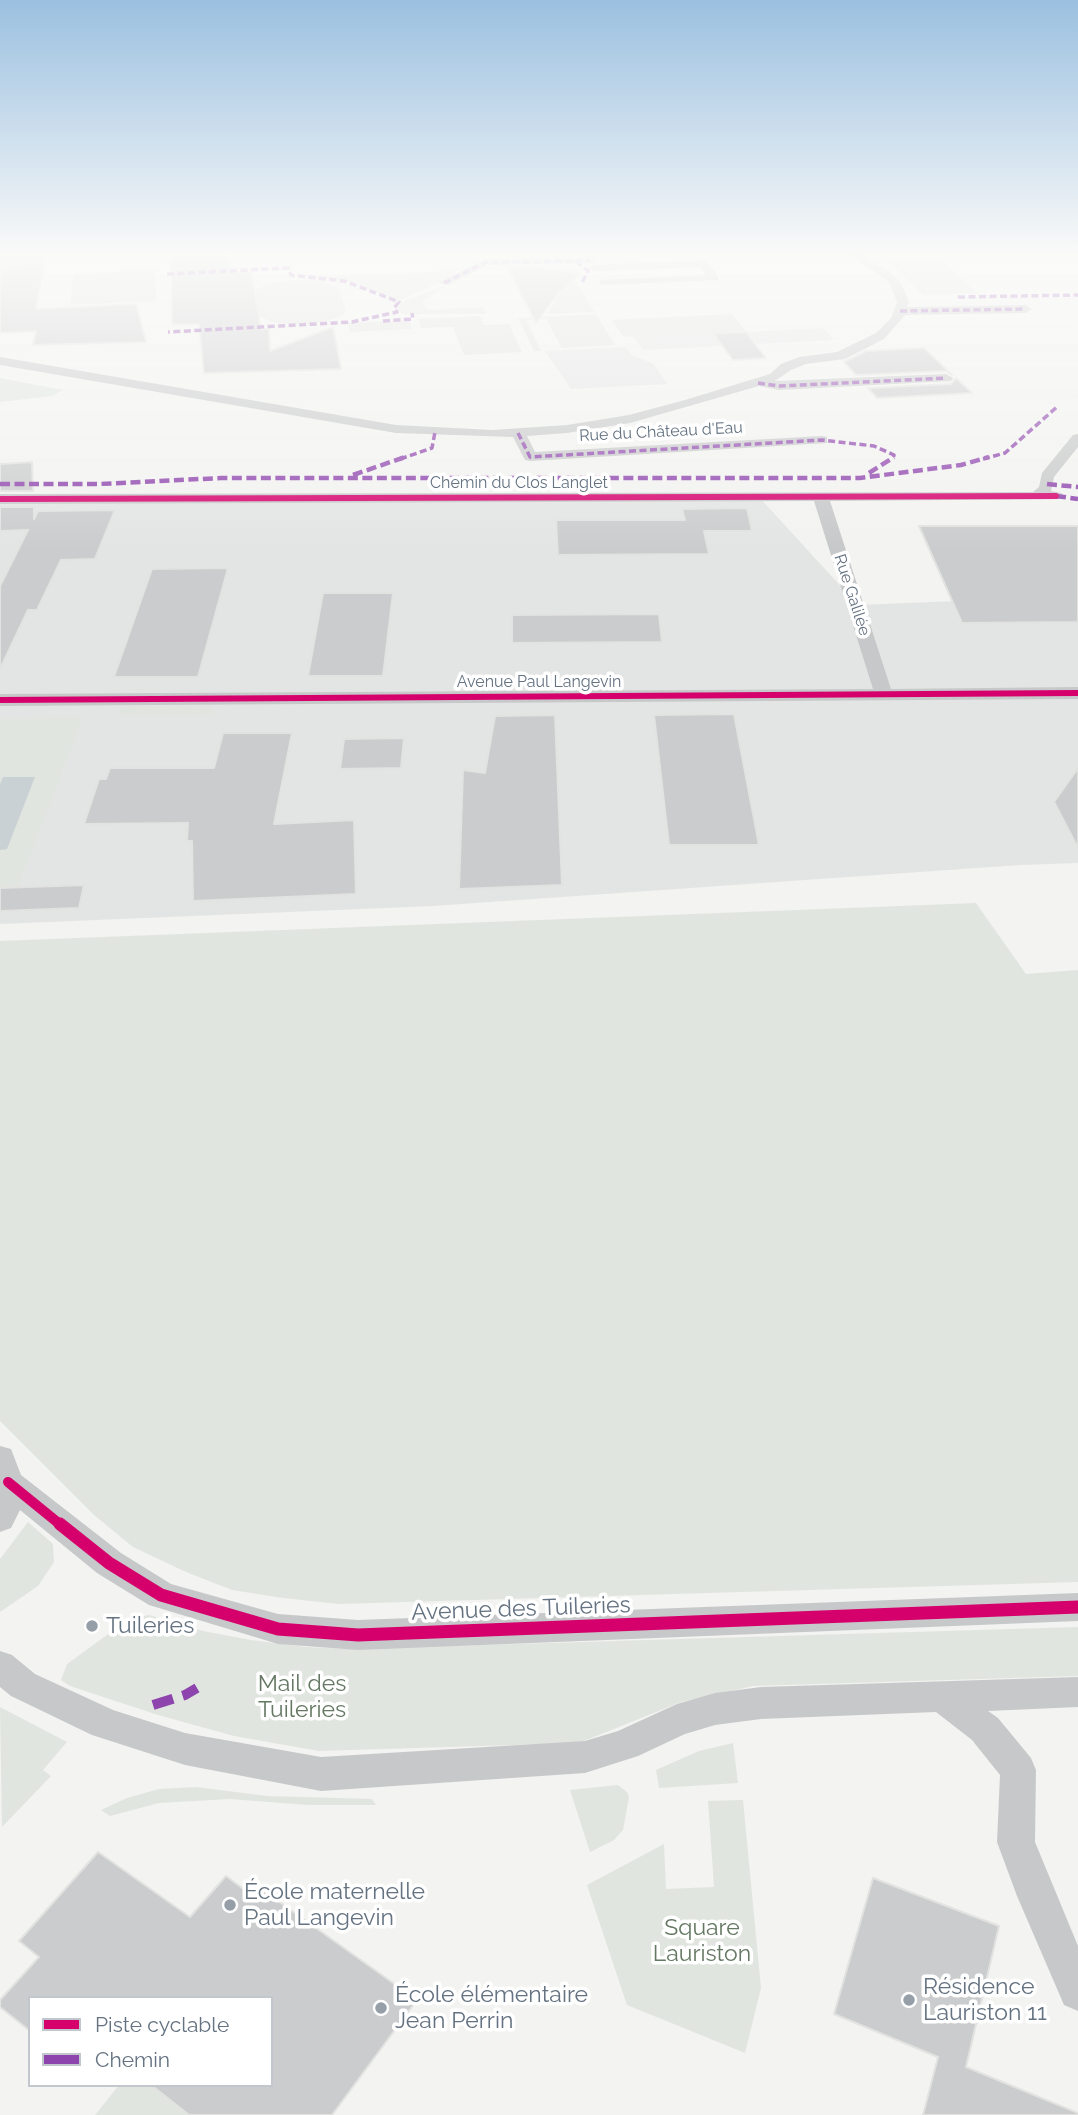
<!DOCTYPE html>
<meta charset="utf-8">
<style>
body{margin:0}
#map{position:relative;width:1078px;height:2115px;overflow:hidden;background:#f3f3f1;font-family:Raleway,sans-serif}
canvas{display:block}
.legend{position:absolute;left:28px;top:1996px;width:245px;height:91px;box-sizing:border-box;background:#fff;border:2px solid #c1c7cd;margin:0;padding:9px 12px;list-style:none;font-size:21px;color:#647281}
.legend li{display:flex;align-items:center;gap:14px;height:35px}
.legend b{width:35px;border:2px solid #c1c7cd}
</style>
<div id="map">
<canvas width="1078" height="2115"></canvas>
<ul class="legend">
<li><b style="height:9px;background:#d6006c"></b>Piste cyclable</li>
<li><b style="height:9px;background:#8e44ad"></b>Chemin</li>
</ul>
</div>
<script>
const ctx = document.querySelector('canvas').getContext('2d');
ctx.lineJoin = 'round';
function paint(path, color) { ctx.fillStyle = color; ctx.fill(path, 'evenodd'); }
const toPath = rows => new Path2D(rows.map(r => 'M' + r).join(''));
function trace(path, color, width, dash) { ctx.strokeStyle = color; ctx.lineWidth = width; ctx.lineCap = dash ? 'butt' : 'round'; ctx.setLineDash(dash || []); ctx.stroke(path); }
function write(font, color, halo, rows, align = 'center') {
  ctx.font = font + ' Raleway,sans-serif'; ctx.lineWidth = 7; ctx.setLineDash([]); ctx.textBaseline = 'middle'; ctx.strokeStyle = halo; ctx.fillStyle = color; for (const [text, x, y, turn = 0] of rows) {
    ctx.save(); ctx.translate(x, y); ctx.rotate((+turn || 0) * Math.PI / 180); ctx.textAlign = isNaN(turn) ? turn : align; if (halo) ctx.strokeText(text, 0, 0); ctx.fillText(text, 0, 0); ctx.restore();
  }
}
const built = toPath([
 [0,254,46,254,41,284,0,287],
 [732,314,746,332,823,328,834,340,756,344,766,358,733,360,722,346,643,350,633,336,623,336,612,320],
 [626,347,631,355,654,364,667,384,571,389,545,351],
 [759,497,858,605,1078,596,1078,863,1020,865,433,906,0,924,0,504]
]);
const green = toPath([
 [941,260,978,293,923,295,889,262],
 [155,270,156,301,70,305,73,274],
 [453,271,456,275,398,301,348,281,311,277],
 [292,280,320,281,338,287,346,310,343,315,331,320,302,325,275,323,258,316,252,292,268,284],
 [576,280,594,312,547,314,561,292],
 [449,284,422,302,428,310,483,307,486,314,402,314,397,308,403,302],
 [596,314,615,345,562,348,546,319,526,320,541,351,534,351,518,318],
 [732,314,746,332,634,337,623,336,612,320],
 [480,316,484,325,509,324,522,352,464,355,453,327,421,328,418,319],
 [409,320,412,329,350,332,348,323],
 [0,378,63,390,52,396,0,402],
 [208,705,213,708,215,714,116,714,121,708,135,706],
 [83,718,18,887,0,888,0,719],
 [976,903,1026,974,1078,970,1078,1582,339,1604,283,1598,232,1590,186,1572,133,1547,94,1515,0,1421,0,941],
 [28,1522,53,1544,54,1562,38,1586,0,1612,0,1559],
 [149,1615,203,1631,251,1640,306,1647,349,1649,1078,1627,1078,1676,753,1686,681,1702,579,1743,319,1751,234,1736,158,1715,70,1686,61,1680,67,1664,129,1619],
 [0,1707,67,1742,43,1770,51,1776,2,1827],
 [733,1743,738,1783,659,1788,656,1770,699,1751],
 [618,1785,627,1792,629,1797,623,1830,614,1840,590,1852,570,1790],
 [196,1787,267,1796,372,1799,376,1805,308,1805,230,1799,159,1803,110,1816,101,1810,127,1798,159,1789],
 [743,1800,761,1988,745,2053,627,2005,587,1885,664,1844,666,1889,714,1887,708,1801],
 [119,2085,151,2085,189,2115,95,2115]
]);
const water = toPath([
 [3,777,35,777,7,849,0,850,0,784]
]);
const building = toPath([
 [171,254,229,254,231,272,251,271,261,329,269,329,270,351,333,327,341,369,204,373,199,324,172,324,171,254],
 [45,262,36,309,136,304,146,342,33,345,36,331,0,333,0,272,5,272,7,264,45,262],
 [507,267,528,267,582,273,558,294,536,323,507,267],
 [746,332,766,358,733,360,713,333,746,332],
 [924,348,952,375,946,371,856,375,844,362,866,351,924,348],
 [956,378,972,393,877,398,868,388,951,384,956,378],
 [32,462,33,491,0,491,0,464,32,462],
 [0,507,34,507,34,519,38,511,115,510,95,559,61,560,37,610,28,610,0,669,0,586,28,530,0,531,0,507],
 [747,508,752,531,704,531,709,554,558,555,556,520,685,520,682,509,747,508],
 [919,526,1078,526,1078,622,962,623,919,526],
 [228,568,198,677,114,677,152,569,228,568],
 [323,593,393,593,383,676,308,676,323,593],
 [659,614,662,642,512,643,512,615,659,614],
 [734,714,759,845,669,845,654,715,734,714],
 [555,715,562,885,459,889,463,770,485,773,495,716,555,715],
 [223,733,292,733,274,824,354,820,356,894,193,901,192,841,187,841,188,823,84,824,99,779,106,779,110,768,214,768,223,733],
 [404,738,401,768,340,769,344,739,404,738],
 [1078,768,1078,848,1054,802,1078,768],
 [84,885,79,908,0,911,0,888,84,885],
 [98,1852,190,1917,226,1876,257,1899,264,1891,417,2000,332,2115,189,2115,151,2085,271,2085,271,1998,30,1998,30,2031,0,2007,0,2000,39,1957,19,1941,98,1852],
 [873,1878,999,1926,966,2067,1078,2113,1078,2115,923,2115,938,2057,834,2014,873,1878]
]);
const street = toPath([
 [848,254,860,254,892,274,901,283,909,302,907,307,1026,305,1032,309,1026,313,905,315,884,339,845,359,806,364,791,370,775,381,946,374,953,378,951,381,779,390,759,386,630,423,567,433,527,436,535,452,822,436,827,437,827,443,530,461,525,460,513,437,396,433,0,365,0,357,396,425,492,430,567,425,629,415,685,400,770,374,781,364,799,357,837,352,876,333,891,318,897,302,890,284,884,278,848,254],
 [590,258,596,261,594,263,488,265,448,285,438,283,486,259,590,258],
 [703,260,707,261,718,276,718,280,604,285,600,284,600,280,706,275,700,267,594,271,588,268,594,265,703,260],
 [1078,434,1078,447,1054,477,1051,491,1061,493,1064,496,1061,499,830,501,891,689,1078,687,1078,699,0,706,0,694,873,689,814,501,0,504,0,494,1033,492,1039,487,1042,473,1073,435,1078,434],
 [0,1446,11,1449,21,1475,121,1553,171,1584,278,1614,358,1620,1078,1593,1078,1621,358,1650,278,1644,149,1605,97,1573,20,1510,11,1528,0,1532,0,1446],
 [0,1651,12,1655,35,1674,113,1710,185,1733,321,1757,585,1741,618,1731,677,1704,715,1693,761,1687,1078,1677,1078,1707,988,1711,998,1718,1031,1758,1036,1770,1035,1842,1078,1946,1078,2011,1064,2005,1017,1896,997,1842,1000,1775,972,1740,936,1712,761,1719,715,1725,685,1734,638,1756,585,1773,321,1791,185,1765,92,1735,11,1696,0,1687,0,1651]
]);
const quietFar2 = toPath([
 [576,261,588,271,581,285],
 [167,274,289,268,291,275,344,281,399,302,394,308,397,312,352,322,168,332],
 [444,283,486,262,590,261],
 [958,297,1078,295],
 [900,311,1026,309],
 [383,321,413,319,412,313],
 [758,383,779,386,946,378],
 [518,433,530,457,822,440,874,446,894,455,893,459],
 [400,459,432,448,435,432],
 [983,459,1005,453,1058,406]
]);
const quietFar1 = toPath([
 [869,473,894,457],
 [353,475,405,457],
 [0,484,99,484,221,478,860,478,961,465,989,457],
 [1047,484,1078,487],
 [1056,496,1078,499]
]);
const quiet = toPath([
 [153,1705,185,1695,197,1688]
]);
const cyclewayFar2 = toPath([
 [0,499,1056,496],
 [0,700,1078,693]
]);
const cyclewayFar1 = toPath([
 [8,1482,62,1526]
]);
const cycleway = toPath([
 [60,1524,109,1563,161,1595,278,1629,358,1635,1078,1607]
]);
const markers = [
 [92,1626,7,"#969fa8"],
 [230,1905,7,"#969fa8"],
 [909,2000,7,"#969fa8"],
 [381,2008,7,"#969fa8"]
];
const farStreetnames = [
 ["Rue du Château d'Eau",661,432,-3],
 ["Chemin du Clos Langlet",519,483],
 ["Rue Galilée",852,595,72],
 ["Avenue Paul Langevin",539,682]
];
const nearStreetnames = [
 ["Avenue des Tuileries",521,1609,-2]
];
const nearPoinames = [
 ["Tuileries",106,1626],
 ["École maternelle",244,1892],
 ["Paul Langevin",244,1918],
 ["Résidence",923,1987],
 ["Lauriston 11",923,2013],
 ["École élémentaire",395,1995],
 ["Jean Perrin",395,2021]
];
const nearParknames = [
 ["Mail des",302,1684],
 ["Tuileries",302,1710],
 ["Square",702,1928],
 ["Lauriston",702,1954]
];
paint(built, '#e3e5e4');
paint(green, '#e1e5df');
paint(water, '#c9d1d4');
paint(building, '#cbcccd');
trace(building, '#e2e2e1', 2);
paint(street, '#c7c8c9');
trace(quietFar2, '#8e44ad', 3.5, [7, 3.5]);
trace(quietFar1, '#8e44ad', 4.5, [10, 4.5]);
trace(quiet, '#8e44ad', 10, [21, 10]);
trace(cyclewayFar2, '#d6006c', 6);
trace(cyclewayFar1, '#d6006c', 10);
trace(cycleway, '#d6006c', 13);
const sky = ctx.createLinearGradient(0, 0, 0, 550);
sky.addColorStop(0, '#9bc0e0');
sky.addColorStop(0.46, '#fafaf9');
sky.addColorStop(1, '#fafaf900');
ctx.fillStyle = sky;
ctx.fillRect(0, 0, 1078, 550);
for (const [x, y, r, color] of markers) { const dot = new Path2D(); dot.arc(x, y, r, 0, 2 * Math.PI); ctx.fillStyle = color; ctx.fill(dot); trace(dot, '#fff', 2.5); }
write('16px', '#647281', '#fff', farStreetnames);
write('23px', '#647281', '#fff', nearStreetnames);
write('23px', '#647281', '#fff', nearPoinames, 'left');
write('23px', '#657863', '#fff', nearParknames);
</script>
